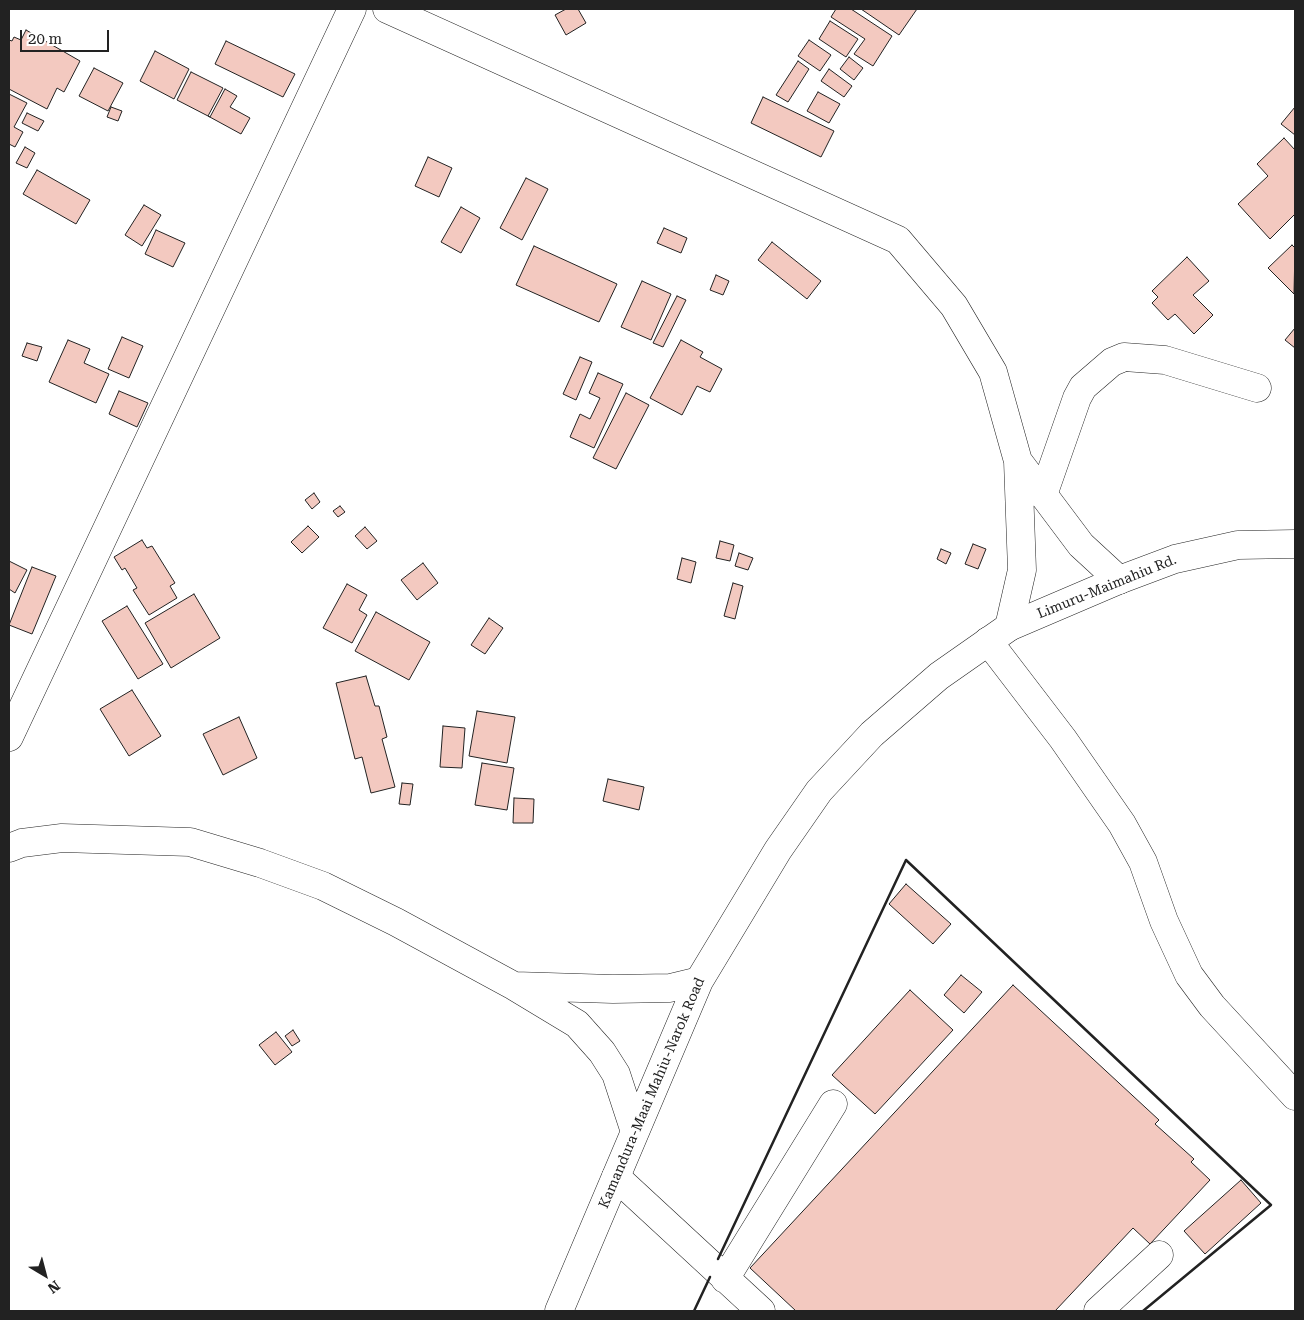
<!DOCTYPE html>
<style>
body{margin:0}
#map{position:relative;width:1304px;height:1320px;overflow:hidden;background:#fff;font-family:"Roboto Serif",serif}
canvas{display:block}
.frame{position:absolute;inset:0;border:10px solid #222;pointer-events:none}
.north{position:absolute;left:20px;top:1250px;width:50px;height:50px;-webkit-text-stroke:4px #fff;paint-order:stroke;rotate:143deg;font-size:14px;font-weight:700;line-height:20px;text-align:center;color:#222}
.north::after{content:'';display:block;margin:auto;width:18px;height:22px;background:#222;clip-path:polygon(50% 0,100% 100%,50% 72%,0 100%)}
.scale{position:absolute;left:20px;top:30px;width:89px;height:22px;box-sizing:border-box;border:2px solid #222;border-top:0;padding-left:6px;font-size:15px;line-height:18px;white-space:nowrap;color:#222;-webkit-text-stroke:4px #fff;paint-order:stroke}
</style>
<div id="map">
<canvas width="1304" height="1320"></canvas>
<div class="frame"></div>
<div class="north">N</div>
<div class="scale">20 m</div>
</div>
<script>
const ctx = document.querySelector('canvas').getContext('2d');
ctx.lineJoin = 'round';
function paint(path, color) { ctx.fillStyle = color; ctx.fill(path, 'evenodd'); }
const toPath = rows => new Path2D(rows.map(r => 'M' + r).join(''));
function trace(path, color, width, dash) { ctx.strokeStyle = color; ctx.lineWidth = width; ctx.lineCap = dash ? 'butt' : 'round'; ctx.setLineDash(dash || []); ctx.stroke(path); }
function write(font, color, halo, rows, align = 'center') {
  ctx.font = font + ' "Roboto Serif",serif'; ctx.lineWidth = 4; ctx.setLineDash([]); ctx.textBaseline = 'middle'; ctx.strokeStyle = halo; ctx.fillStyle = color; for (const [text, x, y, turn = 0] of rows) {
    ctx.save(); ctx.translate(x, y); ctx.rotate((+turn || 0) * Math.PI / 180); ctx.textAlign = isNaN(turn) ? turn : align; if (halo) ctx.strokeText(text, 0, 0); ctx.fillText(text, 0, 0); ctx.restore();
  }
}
const building = toPath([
 [566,9,578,9,586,23,566,35,555,15,566,9],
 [836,9,851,9,892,36,873,66,854,54,865,39,831,17,836,9],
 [861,9,917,9,899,35,861,9],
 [830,21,858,39,846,57,819,39,830,21],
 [26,30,80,61,64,92,57,88,47,109,9,89,9,40,12,41,14,37,21,40,26,30],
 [809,40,831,55,820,71,798,56,809,40],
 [226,41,295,74,283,97,215,64,226,41],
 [155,51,189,69,174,99,140,81,155,51],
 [849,57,863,68,854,80,840,69,849,57],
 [798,61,809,69,788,102,776,95,798,61],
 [94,68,123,83,108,111,79,96,94,68],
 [829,69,852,86,844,97,821,81,829,69],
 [191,72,223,88,208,116,177,100,191,72],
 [225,89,237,96,230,107,250,118,241,134,208,116,210,117,225,89],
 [818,92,840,104,829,123,807,111,818,92],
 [9,94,27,103,14,127,23,132,15,147,9,144,9,94],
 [763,97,834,131,821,157,751,123,763,97],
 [111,107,122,111,118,121,107,117,111,107],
 [1295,107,1295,135,1281,124,1295,107],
 [27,113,44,121,38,131,22,123,27,113],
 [1284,138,1295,150,1295,214,1270,239,1238,204,1268,176,1257,164,1284,138],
 [25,147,35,153,27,168,16,163,25,147],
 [428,157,452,168,439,197,415,186,428,157],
 [37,170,90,200,76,224,23,194,37,170],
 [526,178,548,189,522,240,500,228,526,178],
 [144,205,161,215,142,246,125,235,144,205],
 [461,207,480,218,461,253,441,242,461,207],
 [664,228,687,238,681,253,657,243,664,228],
 [156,230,185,243,173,267,145,254,156,230],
 [772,242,821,281,807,299,758,260,772,242],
 [1292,245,1295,248,1294,294,1268,268,1292,245],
 [534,246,617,284,599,322,516,285,534,246],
 [1187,257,1209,281,1193,295,1213,315,1194,334,1175,314,1168,320,1152,303,1158,297,1152,291,1187,257],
 [716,275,729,281,723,295,710,290,716,275],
 [642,281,671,294,651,340,621,327,642,281],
 [677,296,686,300,663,347,653,343,677,296],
 [1295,328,1295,348,1285,340,1295,328],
 [122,337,143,346,129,378,108,369,122,337],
 [68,340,90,349,84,363,109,374,96,403,49,382,68,340],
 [681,340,703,352,700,357,722,369,710,392,697,386,682,415,650,398,681,340],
 [27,343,42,347,37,361,22,356,27,343],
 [580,357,592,362,576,400,563,394,580,357],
 [598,373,623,384,594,448,570,437,580,414,590,419,600,398,589,393,598,373],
 [119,391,148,403,137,427,109,414,119,391],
 [626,393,649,405,616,469,593,458,626,393],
 [314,493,320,502,312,509,305,500,314,493],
 [340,506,345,512,338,517,333,511,340,506],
 [308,526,319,537,302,553,291,542,308,526],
 [365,527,377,541,367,549,355,536,365,527],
 [142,540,147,548,152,546,175,583,170,586,177,598,149,615,133,590,137,588,125,568,122,570,114,557,142,540],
 [720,541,734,545,730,561,716,558,720,541],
 [973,544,986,549,978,569,965,564,973,544],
 [941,549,951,553,946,564,937,559,941,549],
 [739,553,753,558,748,570,735,566,739,553],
 [682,558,696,562,691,583,677,579,682,558],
 [9,561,27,570,15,593,9,589,9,561],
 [423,563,438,583,417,600,401,580,423,563],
 [32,567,56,576,32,634,9,625,32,567],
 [733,583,743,586,735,619,724,616,733,583],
 [347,584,367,595,359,610,367,615,352,643,323,628,347,584],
 [194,594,220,638,171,668,145,623,194,594],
 [127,606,163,664,138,679,102,621,127,606],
 [376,612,430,642,409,680,355,651,376,612],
 [489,618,503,628,485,654,471,645,489,618],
 [366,676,375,706,379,706,387,737,382,739,395,787,371,793,362,757,355,759,336,683,366,676],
 [132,690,161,736,129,756,100,709,132,690],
 [477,711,515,717,507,763,469,756,477,711],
 [239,717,257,758,223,775,203,734,239,717],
 [443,726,465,728,462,768,440,767,443,726],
 [482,763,514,768,507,810,475,805,482,763],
 [608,779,644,787,639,810,603,801,608,779],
 [402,783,413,784,410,805,399,804,402,783],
 [514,798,534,799,533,823,513,823,514,798],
 [906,884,951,924,933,944,889,904,906,884],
 [961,975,982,992,964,1013,944,995,961,975],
 [1013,985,1159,1120,1155,1124,1194,1159,1191,1162,1210,1180,1150,1244,1133,1228,1055,1311,796,1311,750,1268,1013,985],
 [910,990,953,1030,875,1114,832,1075,910,990],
 [293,1030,300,1041,292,1046,285,1036,293,1030],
 [276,1032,292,1052,275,1065,259,1045,276,1032],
 [1241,1180,1261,1203,1205,1254,1184,1231,1241,1180]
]);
const minor = toPath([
 [387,9,898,240,954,306,993,372,1018,461,1081,545,1119,580],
 [1043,495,1077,398,1083,387,1112,362,1124,357,1165,360,1257,388],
 [1009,627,1022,570,1018,461],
 [988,641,1063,739,1122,824,1143,862,1164,921,1189,975,1212,1006,1295,1096],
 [9,737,352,9],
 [616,1177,761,1311],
 [725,1279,833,1104],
 [1098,1311,1159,1255]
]);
const highway = toPath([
 [9,848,22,843,62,838,190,842,260,863,323,886,396,922,514,986,577,1024,602,1052,616,1074,635,1132],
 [515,986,613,989,670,988,699,981],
 [559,1311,699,981,778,850,819,791,872,734,939,676,1009,627,1119,580,1175,559,1238,545,1295,544]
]);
const wall = toPath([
 [718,1259,906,860,1271,1205,1143,1311],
 [694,1311,710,1277]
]);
const streetNames = [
 ["Limuru-Maimahiu Rd.",1107,587,-22],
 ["Kamandura-Maai Mahiu-Narok Road",652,1093,-67]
];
paint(building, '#f3c9c0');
trace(building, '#222', 1);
trace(minor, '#222', 29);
trace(highway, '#222', 29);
trace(minor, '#fff', 28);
trace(highway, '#fff', 28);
trace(wall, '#222', 2.5);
write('14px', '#222', '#fff', streetNames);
</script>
